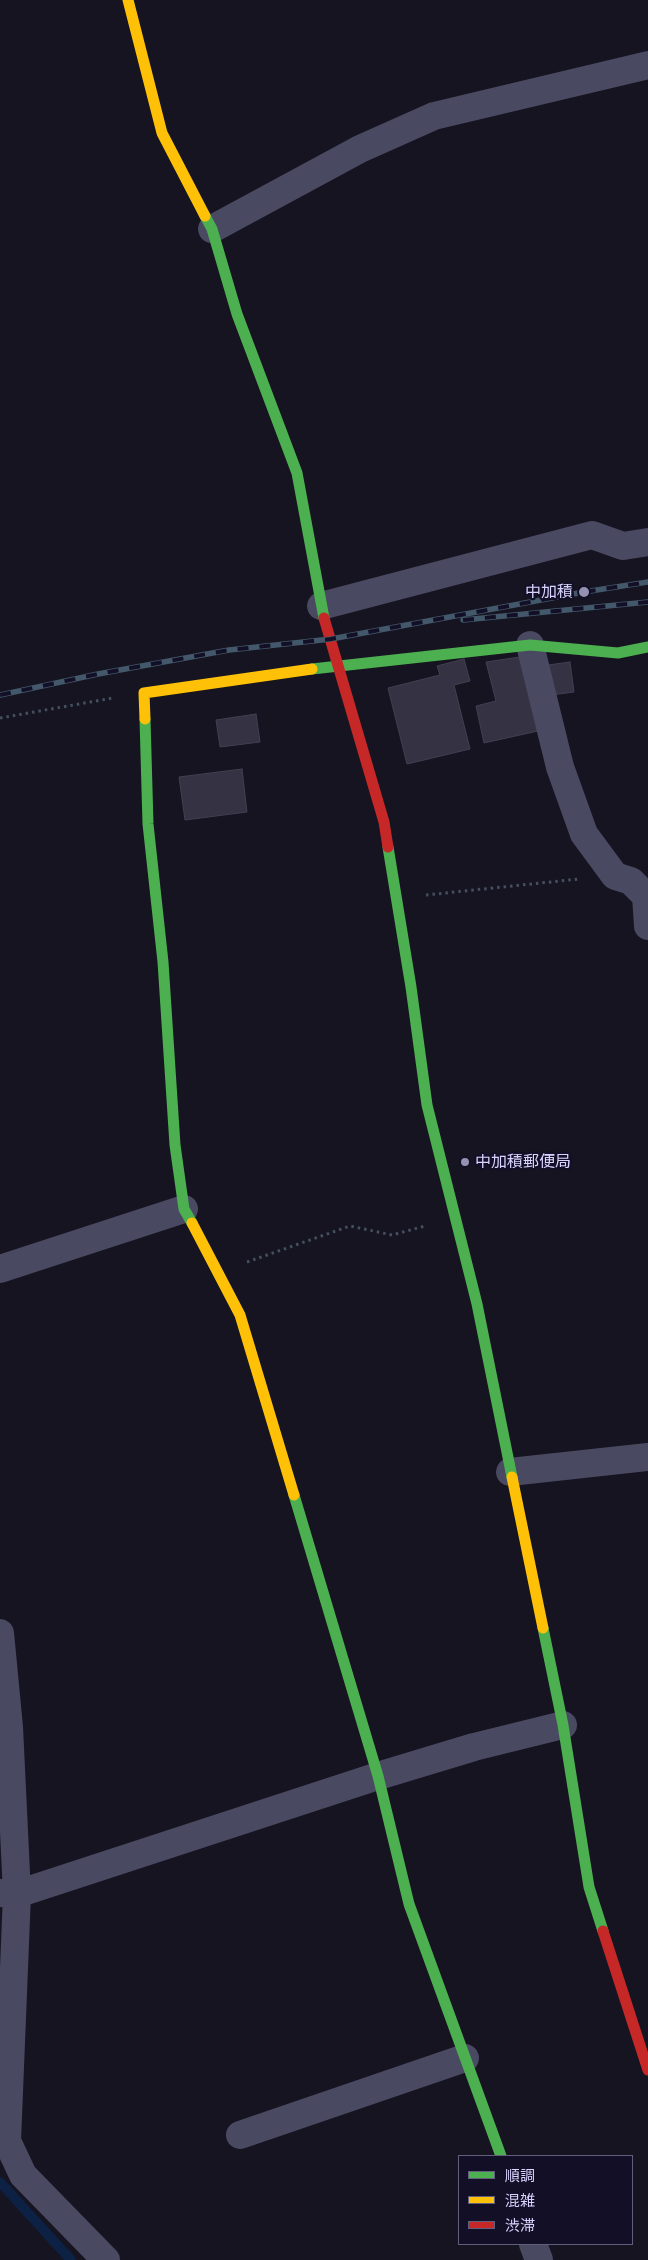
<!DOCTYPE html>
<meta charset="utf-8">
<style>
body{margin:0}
#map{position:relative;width:648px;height:2260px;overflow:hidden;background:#161421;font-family:Inter,"Noto Sans JP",sans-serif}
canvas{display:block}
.legend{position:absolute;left:458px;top:2155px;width:175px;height:90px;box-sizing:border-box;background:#130f26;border:1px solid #625e7d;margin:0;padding:6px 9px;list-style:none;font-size:15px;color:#d9d4ff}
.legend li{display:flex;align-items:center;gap:10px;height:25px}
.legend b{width:25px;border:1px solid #625e7d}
</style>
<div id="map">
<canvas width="648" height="2260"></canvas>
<ul class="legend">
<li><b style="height:6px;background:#4caf50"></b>順調</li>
<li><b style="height:6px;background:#ffc107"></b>混雑</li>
<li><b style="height:6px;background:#c62828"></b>渋滞</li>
</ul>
</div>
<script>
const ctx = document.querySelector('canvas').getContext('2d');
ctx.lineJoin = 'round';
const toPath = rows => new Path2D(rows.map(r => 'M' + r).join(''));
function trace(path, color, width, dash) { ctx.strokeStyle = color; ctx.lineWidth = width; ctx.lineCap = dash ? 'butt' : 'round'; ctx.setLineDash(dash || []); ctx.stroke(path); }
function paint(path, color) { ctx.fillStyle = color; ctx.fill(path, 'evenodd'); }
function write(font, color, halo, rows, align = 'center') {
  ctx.font = font + ' Inter,"Noto Sans JP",sans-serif'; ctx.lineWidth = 4.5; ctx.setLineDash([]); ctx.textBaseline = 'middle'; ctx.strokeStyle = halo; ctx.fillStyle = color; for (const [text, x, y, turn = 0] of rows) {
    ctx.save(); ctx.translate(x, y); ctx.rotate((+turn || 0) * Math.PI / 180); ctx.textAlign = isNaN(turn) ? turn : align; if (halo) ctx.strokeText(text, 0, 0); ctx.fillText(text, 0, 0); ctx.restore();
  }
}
const stream = toPath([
 [0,2182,71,2260]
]);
const building = toPath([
 [520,657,538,731,484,743,476,706,496,701,486,662,520,657],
 [464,659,470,681,454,685,470,749,407,764,388,688,440,675,437,666,464,659],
 [570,662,574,692,551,695,548,665,570,662],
 [256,714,260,742,220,747,216,720,256,714],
 [242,769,247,812,185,820,179,777,242,769]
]);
const path = toPath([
 [0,718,113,698],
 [426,895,579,879],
 [247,1262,350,1226,392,1235,425,1226]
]);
const street = toPath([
 [212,229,360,149,434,116,648,65],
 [321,606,592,535,623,546,648,542],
 [530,645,560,767,584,834,615,876,631,881,646,896,648,926],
 [0,1269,184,1209],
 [510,1472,648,1457],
 [0,1633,9,1727,17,1894,7,2141,23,2175,106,2260],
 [0,1893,17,1894,378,1776,474,1747,563,1725],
 [240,2135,465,2058],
 [533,2244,539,2260]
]);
const fast = toPath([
 [205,216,212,229,237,314,297,473,324,618],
 [312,669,530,645,618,653,648,647],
 [145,719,148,824,163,962,175,1145,184,1209,192,1223],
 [388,847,411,987,427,1105,477,1304,512,1477],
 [294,1495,378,1776,409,1904,501,2156],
 [543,1628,563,1725,589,1887,603,1931]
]);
const slow = toPath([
 [128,0,162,133,205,216],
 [145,719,144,693,312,669],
 [192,1223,240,1315,294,1495],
 [512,1477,543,1628]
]);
const jam = toPath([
 [324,618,384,822,388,847],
 [603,1931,648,2070]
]);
const rail = toPath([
 [463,620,648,602],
 [0,695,98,674,229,650,331,639,584,592,648,582]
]);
const markers = [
 [584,592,6,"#9591b1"],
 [465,1162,5,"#9591b1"]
];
const poiNames = [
 ["中加積",573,592],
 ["中加積郵便局",475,1162,"left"]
];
trace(stream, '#0d2144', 10);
paint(building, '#343243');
trace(building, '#433f54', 1);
trace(path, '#44505f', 3, [2.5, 4]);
trace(street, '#4a4962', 28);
trace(fast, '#4caf50', 11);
trace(slow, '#ffc107', 11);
trace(jam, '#c62828', 11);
trace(rail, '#43596b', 5.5);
trace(rail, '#130f26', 4, [11]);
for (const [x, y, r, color] of markers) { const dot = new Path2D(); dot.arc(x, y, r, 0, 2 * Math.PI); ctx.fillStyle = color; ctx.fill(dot); trace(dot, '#130f26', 2); }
write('16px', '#d9d4ff', '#130f26', poiNames, 'right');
</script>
